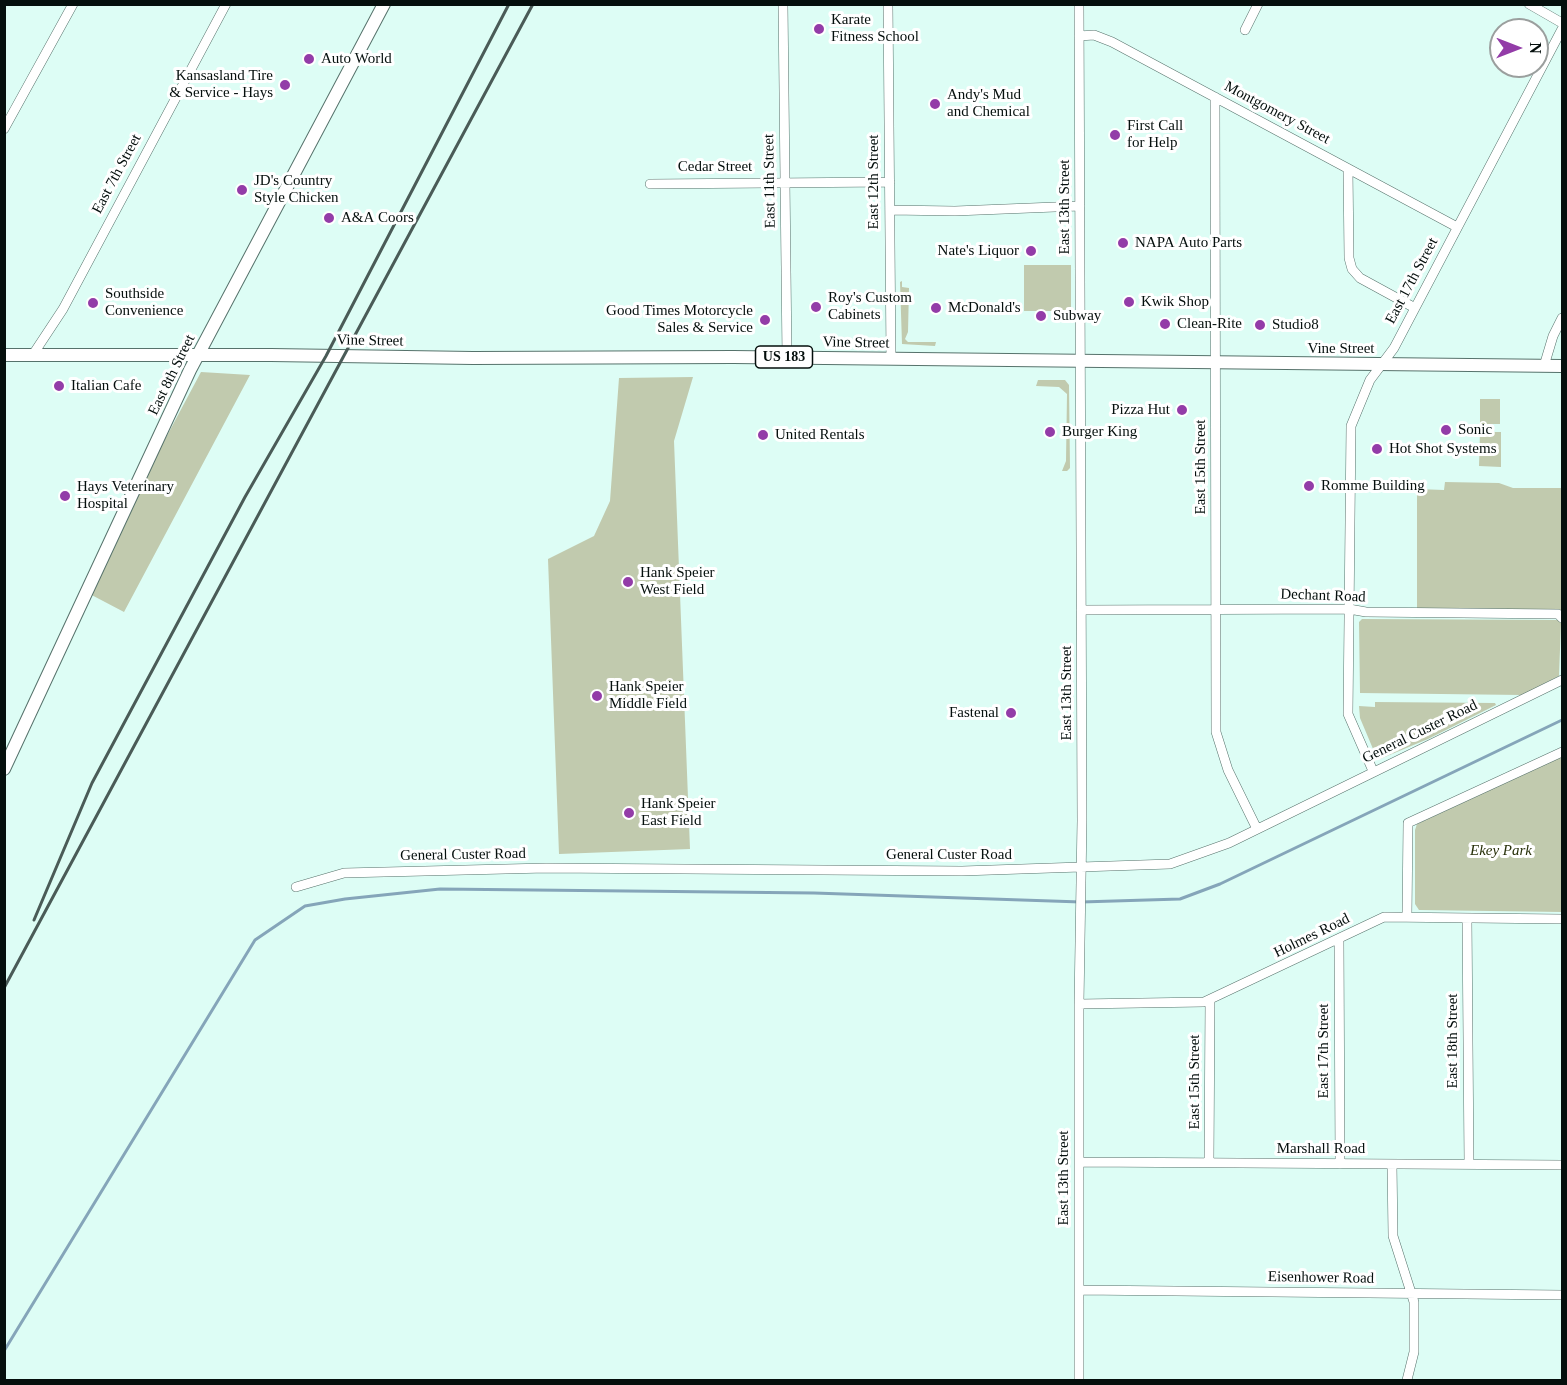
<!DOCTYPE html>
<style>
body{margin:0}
#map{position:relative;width:1567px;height:1385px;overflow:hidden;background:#ddfdf5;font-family:"Times New Roman",serif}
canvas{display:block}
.frame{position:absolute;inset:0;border:6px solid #050f0d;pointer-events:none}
.north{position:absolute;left:1489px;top:18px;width:60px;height:60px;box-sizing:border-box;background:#fff;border:2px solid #9b9f9e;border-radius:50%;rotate:90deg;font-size:16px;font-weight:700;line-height:24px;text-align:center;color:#050f0d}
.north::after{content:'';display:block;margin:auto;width:21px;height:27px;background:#933ca8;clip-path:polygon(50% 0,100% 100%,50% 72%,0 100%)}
</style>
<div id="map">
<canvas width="1567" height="1385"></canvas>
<div class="frame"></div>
<div class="north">N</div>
</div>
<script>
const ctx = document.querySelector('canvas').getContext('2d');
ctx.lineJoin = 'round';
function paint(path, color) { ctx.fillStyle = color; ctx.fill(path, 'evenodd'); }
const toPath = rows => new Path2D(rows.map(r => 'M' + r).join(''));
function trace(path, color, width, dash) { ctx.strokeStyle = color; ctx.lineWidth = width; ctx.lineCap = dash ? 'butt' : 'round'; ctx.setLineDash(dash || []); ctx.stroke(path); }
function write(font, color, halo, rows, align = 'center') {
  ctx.font = font + ' "Times New Roman",serif'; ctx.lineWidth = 6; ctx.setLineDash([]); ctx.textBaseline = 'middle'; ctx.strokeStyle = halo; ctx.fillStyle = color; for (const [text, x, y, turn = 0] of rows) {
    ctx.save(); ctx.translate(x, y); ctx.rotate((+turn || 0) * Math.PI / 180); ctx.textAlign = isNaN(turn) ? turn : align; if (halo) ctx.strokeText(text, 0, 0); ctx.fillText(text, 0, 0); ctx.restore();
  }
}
const green = toPath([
 [1024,265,1071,265,1071,311,1024,311],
 [902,281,902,287,909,288,908,332,905,339,908,342,936,342,935,346,902,344,900,282],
 [201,372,250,375,124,612,84,591],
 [693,377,674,441,690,849,559,854,548,559,594,536,610,501,619,378],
 [1038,380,1065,380,1069,385,1070,468,1067,471,1062,471,1066,461,1067,394,1059,387,1036,386],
 [1480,399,1500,399,1500,424,1480,424],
 [1480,432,1501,432,1501,467,1479,466],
 [1445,482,1499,483,1513,488,1562,488,1562,618,1417,613,1417,489,1444,490],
 [1362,619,1558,620,1561,623,1559,676,1522,695,1360,693,1359,622],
 [1375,702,1495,703,1496,705,1428,739,1380,759,1376,756,1360,718,1359,706,1375,707],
 [1562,756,1562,912,1419,910,1415,904,1415,830,1417,824]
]);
const stream = toPath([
 [4,1351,255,940,305,906,345,899,440,889,814,893,1081,902,1180,899,1220,884,1562,720]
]);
const minor = toPath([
 [783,4,787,357],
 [888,4,891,359],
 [1079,4,1082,820,1079,1004,1079,1380],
 [1529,4,1562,23],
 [1245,30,1258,4],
 [1079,36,1094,35,1112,42,1457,227],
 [1215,97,1216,732,1228,770,1257,829],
 [4,129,73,4],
 [1348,169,1349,258,1352,269,1360,278,1415,308],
 [650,184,890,182],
 [890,210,955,211,1080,206],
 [32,356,63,309,226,4],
 [1544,366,1553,336,1562,318],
 [1081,610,1349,609,1366,612,1558,614,1562,618],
 [1373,771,1348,714,1351,426,1370,380,1394,348,1562,29],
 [296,887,344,873,546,868,962,871,1170,864,1229,843,1562,680],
 [1407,917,1408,823,1562,752],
 [1467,918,1469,1164],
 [1339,939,1340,1164],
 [1079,1004,1204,1002,1384,917,1562,919],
 [1079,1162,1562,1165],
 [1209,1163,1210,1000],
 [1392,1164,1393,1236,1414,1302,1414,1352,1407,1380],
 [1079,1290,1562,1295]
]);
const major = toPath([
 [4,355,271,355,473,358,733,357,1562,366],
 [4,769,190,370,384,4]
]);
const rail = toPath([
 [34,920,92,783,245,497,326,356,509,4],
 [4,988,533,4]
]);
const markers = [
 [819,29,6,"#933ca8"],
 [309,59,6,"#933ca8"],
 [285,85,6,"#933ca8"],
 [935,104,6,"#933ca8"],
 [1115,135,6,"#933ca8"],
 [242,190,6,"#933ca8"],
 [329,218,6,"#933ca8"],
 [1123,243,6,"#933ca8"],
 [1031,251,6,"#933ca8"],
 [1129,302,6,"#933ca8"],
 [93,303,6,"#933ca8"],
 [816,307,6,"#933ca8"],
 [936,308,6,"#933ca8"],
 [1041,316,6,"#933ca8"],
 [765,320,6,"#933ca8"],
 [1165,324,6,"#933ca8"],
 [1260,325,6,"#933ca8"],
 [59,386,6,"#933ca8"],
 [1182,410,6,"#933ca8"],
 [1446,430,6,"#933ca8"],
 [1050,432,6,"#933ca8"],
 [763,435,6,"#933ca8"],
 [1377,449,6,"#933ca8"],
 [1309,486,6,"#933ca8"],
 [65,496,6,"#933ca8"],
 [628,582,6,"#933ca8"],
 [597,696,6,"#933ca8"],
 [1011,713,6,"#933ca8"],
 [629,813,6,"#933ca8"]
];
const shields = [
 [784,357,57]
];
const shieldNames = [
 ["US 183",784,357]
];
const poiNames = [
 ["Karate",831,20],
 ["Fitness School",831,37],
 ["Auto World",321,59],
 ["Kansasland Tire",273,76,"right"],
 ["& Service - Hays",273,93,"right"],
 ["Andy's Mud",947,95],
 ["and Chemical",947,112],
 ["First Call",1127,126],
 ["for Help",1127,143],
 ["JD's Country",254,181],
 ["Style Chicken",254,198],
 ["A&A Coors",341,218],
 ["NAPA Auto Parts",1135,243],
 ["Nate's Liquor",1019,251,"right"],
 ["Southside",105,294],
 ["Convenience",105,311],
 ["Roy's Custom",828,298],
 ["Cabinets",828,315],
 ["Kwik Shop",1141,302],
 ["McDonald's",948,308],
 ["Good Times Motorcycle",753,311,"right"],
 ["Sales & Service",753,328,"right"],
 ["Subway",1053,316],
 ["Clean-Rite",1177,324],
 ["Studio8",1272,325],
 ["Italian Cafe",71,386],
 ["Pizza Hut",1170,410,"right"],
 ["Sonic",1458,430],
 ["Burger King",1062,432],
 ["United Rentals",775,435],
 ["Hot Shot Systems",1389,449],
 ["Romme Building",1321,486],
 ["Hays Veterinary",77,487],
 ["Hospital",77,504],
 ["Hank Speier",640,573],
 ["West Field",640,590],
 ["Hank Speier",609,687],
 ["Middle Field",609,704],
 ["Fastenal",999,713,"right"],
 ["Hank Speier",641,804],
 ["East Field",641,821]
];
const streetNames = [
 ["Montgomery Street",1277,113,28],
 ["Cedar Street",715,167],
 ["East 7th Street",117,174,-62],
 ["East 11th Street",770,181,-91],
 ["East 12th Street",874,182,-90],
 ["East 13th Street",1065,207,-90],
 ["East 17th Street",1412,281,-62],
 ["Vine Street",370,341,1],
 ["Vine Street",856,343,1],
 ["Vine Street",1341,349],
 ["East 8th Street",172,375,-64],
 ["East 15th Street",1201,467,-90],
 ["Dechant Road",1323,596,2],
 ["East 13th Street",1067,693,-90],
 ["General Custer Road",1420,732,-26],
 ["General Custer Road",463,855,-1],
 ["General Custer Road",949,855],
 ["Holmes Road",1312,936,-26],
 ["East 18th Street",1453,1041,-90],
 ["East 17th Street",1324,1051,-90],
 ["East 15th Street",1195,1082,-90],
 ["Marshall Road",1321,1149],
 ["East 13th Street",1064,1178,-90],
 ["Eisenhower Road",1321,1278,1]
];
const parkNames = [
 ["Ekey Park",1501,851]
];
paint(green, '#c1caae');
trace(stream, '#85a5b9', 3);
trace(minor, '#56726b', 10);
trace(major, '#56726b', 14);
trace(minor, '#fff', 9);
trace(major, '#fff', 12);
trace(rail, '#4a5b57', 3);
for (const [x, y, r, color] of markers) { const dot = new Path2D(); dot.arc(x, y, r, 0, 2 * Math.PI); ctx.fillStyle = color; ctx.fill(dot); trace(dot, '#fff', 2); }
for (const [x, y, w] of shields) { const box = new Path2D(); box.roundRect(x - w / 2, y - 11, w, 22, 4.5); ctx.fillStyle = '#fff'; ctx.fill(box); trace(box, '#050f0d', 1.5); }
write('bold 14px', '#050f0d', null, shieldNames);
write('15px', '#050f0d', '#fff', poiNames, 'left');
write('15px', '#050f0d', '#fff', streetNames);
write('italic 15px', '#28310a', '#fff', parkNames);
</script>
